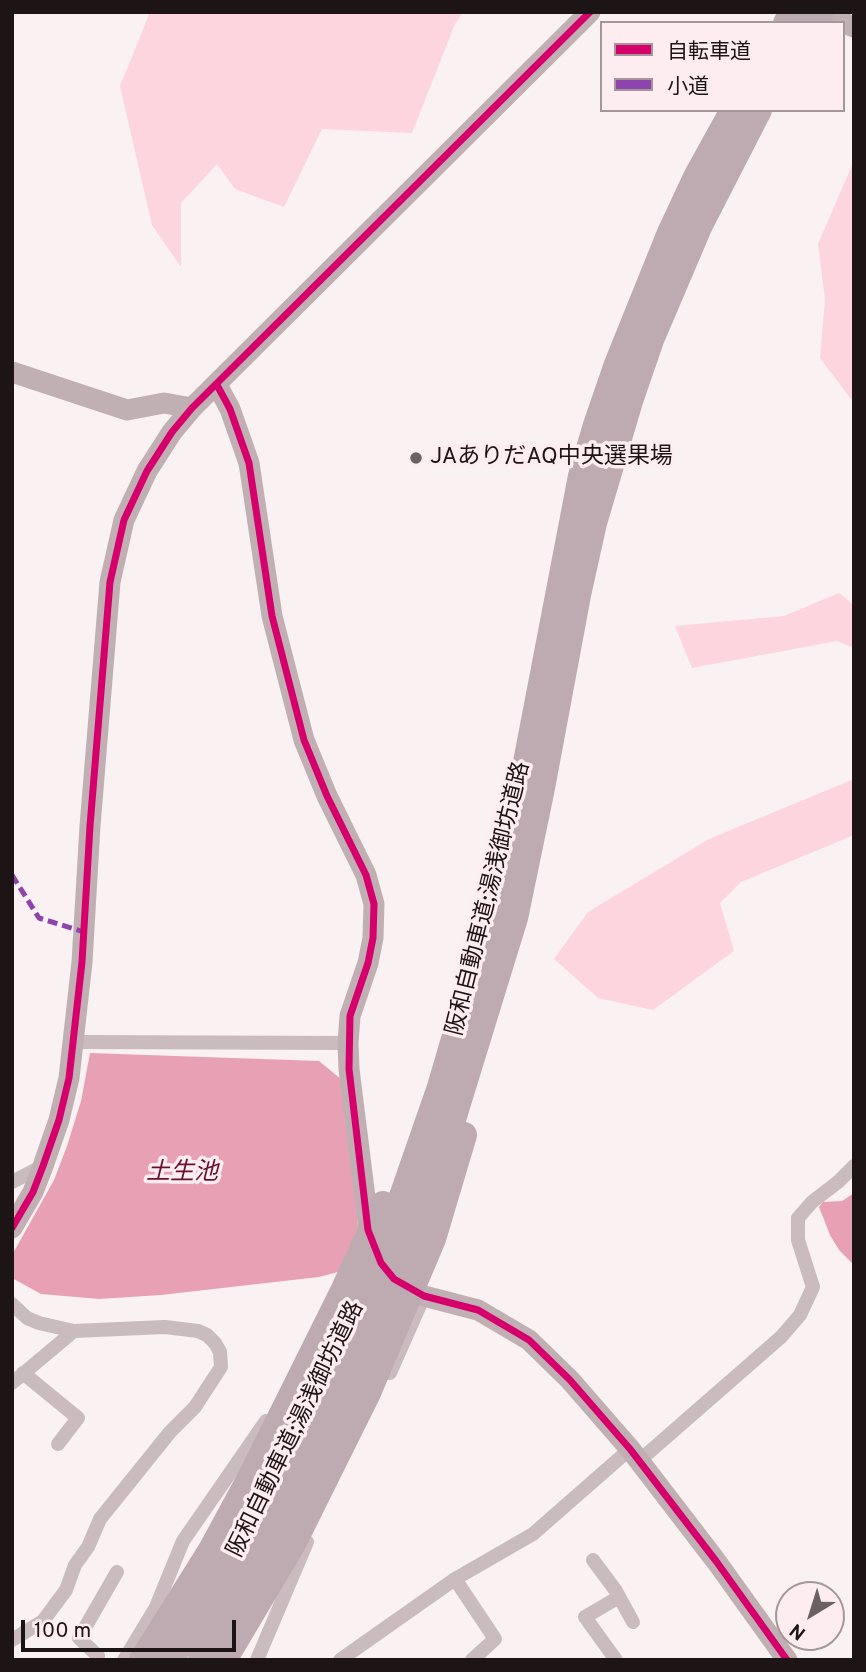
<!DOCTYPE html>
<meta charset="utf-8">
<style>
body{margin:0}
#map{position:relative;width:866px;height:1672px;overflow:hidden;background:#faf1f3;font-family:Overpass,"Noto Sans JP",sans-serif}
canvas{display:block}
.frame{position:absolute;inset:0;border:14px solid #1d1416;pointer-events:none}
.legend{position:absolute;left:600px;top:21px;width:245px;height:91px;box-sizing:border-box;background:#feedf0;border:2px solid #a49699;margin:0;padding:9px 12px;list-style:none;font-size:21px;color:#1d1416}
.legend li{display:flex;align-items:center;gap:14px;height:35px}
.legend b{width:35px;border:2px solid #a49699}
.north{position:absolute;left:775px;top:1581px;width:70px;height:70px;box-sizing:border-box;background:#feedf0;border:2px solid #a49699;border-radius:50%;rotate:218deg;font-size:19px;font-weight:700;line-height:28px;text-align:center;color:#1d1416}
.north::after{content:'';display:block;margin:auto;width:24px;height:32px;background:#6a6163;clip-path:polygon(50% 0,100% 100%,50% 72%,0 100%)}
.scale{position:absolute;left:21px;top:1620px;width:215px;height:32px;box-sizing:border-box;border:4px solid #1d1416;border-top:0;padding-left:9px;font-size:21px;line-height:24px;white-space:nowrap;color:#1d1416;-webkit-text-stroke:5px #feedf0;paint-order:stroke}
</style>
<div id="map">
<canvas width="866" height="1672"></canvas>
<div class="frame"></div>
<ul class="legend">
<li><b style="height:9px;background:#d6006c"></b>自転車道</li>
<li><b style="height:9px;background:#8e44ad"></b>小道</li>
</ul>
<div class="north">N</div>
<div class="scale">100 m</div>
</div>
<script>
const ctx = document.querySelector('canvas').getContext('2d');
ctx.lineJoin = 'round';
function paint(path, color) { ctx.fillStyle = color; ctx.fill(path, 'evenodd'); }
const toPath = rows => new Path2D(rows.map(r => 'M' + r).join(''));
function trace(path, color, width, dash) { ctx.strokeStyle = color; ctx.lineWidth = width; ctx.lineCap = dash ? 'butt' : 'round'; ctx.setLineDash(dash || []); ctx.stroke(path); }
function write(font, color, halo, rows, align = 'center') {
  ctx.font = font + ' Overpass,"Noto Sans JP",sans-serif'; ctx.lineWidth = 7; ctx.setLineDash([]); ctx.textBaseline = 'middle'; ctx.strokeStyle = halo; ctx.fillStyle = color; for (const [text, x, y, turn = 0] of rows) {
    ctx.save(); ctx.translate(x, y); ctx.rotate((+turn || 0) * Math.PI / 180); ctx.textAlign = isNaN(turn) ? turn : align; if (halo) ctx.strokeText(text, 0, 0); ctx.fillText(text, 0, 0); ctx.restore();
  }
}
const green = toPath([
 [150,12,463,12,455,24,412,133,322,129,284,207,235,189,217,164,181,203,181,267,152,225,120,86],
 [854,161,854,403,820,358,825,299,818,244],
 [839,593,854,605,854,648,837,641,692,668,675,626,784,616],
 [854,779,854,835,741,882,720,903,734,951,653,1010,598,998,554,959,588,912,709,839]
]);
const water = toPath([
 [90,1053,319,1061,347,1084,361,1266,319,1277,161,1295,99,1299,41,1294,12,1278,12,1255,54,1180,67,1146,81,1101],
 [854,1193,854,1265,839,1250,830,1235,819,1207,823,1202,842,1201]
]);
const street = toPath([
 [74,1042,348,1043],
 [12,1182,43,1166],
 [12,1304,27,1318,39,1323,74,1331,165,1327,198,1331,207,1335,215,1343,220,1352,221,1367,195,1407,170,1432,100,1519,88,1547,75,1565,66,1590,43,1621,12,1640],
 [23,1373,78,1418,58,1444],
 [390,1373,424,1296],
 [12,1383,74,1331],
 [639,1461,781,1337,800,1315,813,1287,798,1240,798,1218,812,1202,838,1182,854,1166],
 [593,1560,616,1591,633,1622],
 [455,1579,495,1639,472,1660],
 [96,1660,98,1656,79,1638,117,1572],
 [124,1660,156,1607,183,1541,266,1421],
 [257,1660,307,1542],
 [340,1660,455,1579,533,1534,630,1449],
 [616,1660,585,1617,619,1597]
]);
const secondary = toPath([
 [818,12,854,27],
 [12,372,127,410,164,403,192,408],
 [217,385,230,409,249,463,272,616,304,740,327,796,366,875,374,904,373,938,368,963,350,1016,348,1043,349,1069,370,1237],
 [12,1228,33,1192,43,1166,59,1120,69,1078,82,962,90,826,110,582,124,520,147,471,172,432,192,408,590,12],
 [401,1283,424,1296,478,1310,529,1340,570,1380,630,1449,716,1561,787,1660]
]);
const highway = toPath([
 [786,23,793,12],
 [814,23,821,12],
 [142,1660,211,1550,250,1478,344,1289,383,1204],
 [171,1660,264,1505,329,1373,392,1225,440,1087,494,902,522,783,581,476,596,425,617,364,669,235,696,177,733,110],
 [201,1660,263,1553,289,1504,358,1363,420,1213,451,1126,515,918,542,788,578,595,594,523,630,401,651,340,700,225,759,110],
 [224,1660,294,1542,368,1393,433,1239,464,1135]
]);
const quiet = toPath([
 [12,875,39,918,84,932]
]);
const cycleway = toPath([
 [217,385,230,409,249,463,272,616,304,740,327,796,366,875,374,904,373,938,368,963,350,1016,349,1069,368,1230,381,1263,394,1279,410,1288,424,1296,478,1310,529,1340,570,1380,630,1449,716,1561,787,1660],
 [12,1228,33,1192,43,1166,59,1120,69,1078,82,962,90,826,110,582,124,520,147,471,172,432,192,408,590,12]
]);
const markers = [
 [416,458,7,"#6a6163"]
];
const poiNames = [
 ["JAありだAQ中央選果場",430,458]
];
const streetNames = [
 ["阪和自動車道;湯浅御坊道路",490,899,-76],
 ["阪和自動車道;湯浅御坊道路",297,1430,-64]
];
const waterNames = [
 ["土生池",182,1174]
];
paint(green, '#fcd5de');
paint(water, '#e8a1b4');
trace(street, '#cabbbe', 14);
trace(secondary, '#c0b0b3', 21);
trace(highway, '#beabb1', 26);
trace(quiet, '#8e44ad', 5, [10, 5]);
trace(cycleway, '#d6006c', 7);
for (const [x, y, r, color] of markers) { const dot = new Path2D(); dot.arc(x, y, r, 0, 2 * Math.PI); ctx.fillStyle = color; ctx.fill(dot); trace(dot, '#feedf0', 2.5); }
write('23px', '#1d1416', '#feedf0', poiNames, 'left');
write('23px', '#1d1416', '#feedf0', streetNames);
write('italic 24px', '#670e31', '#feedf0', waterNames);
</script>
